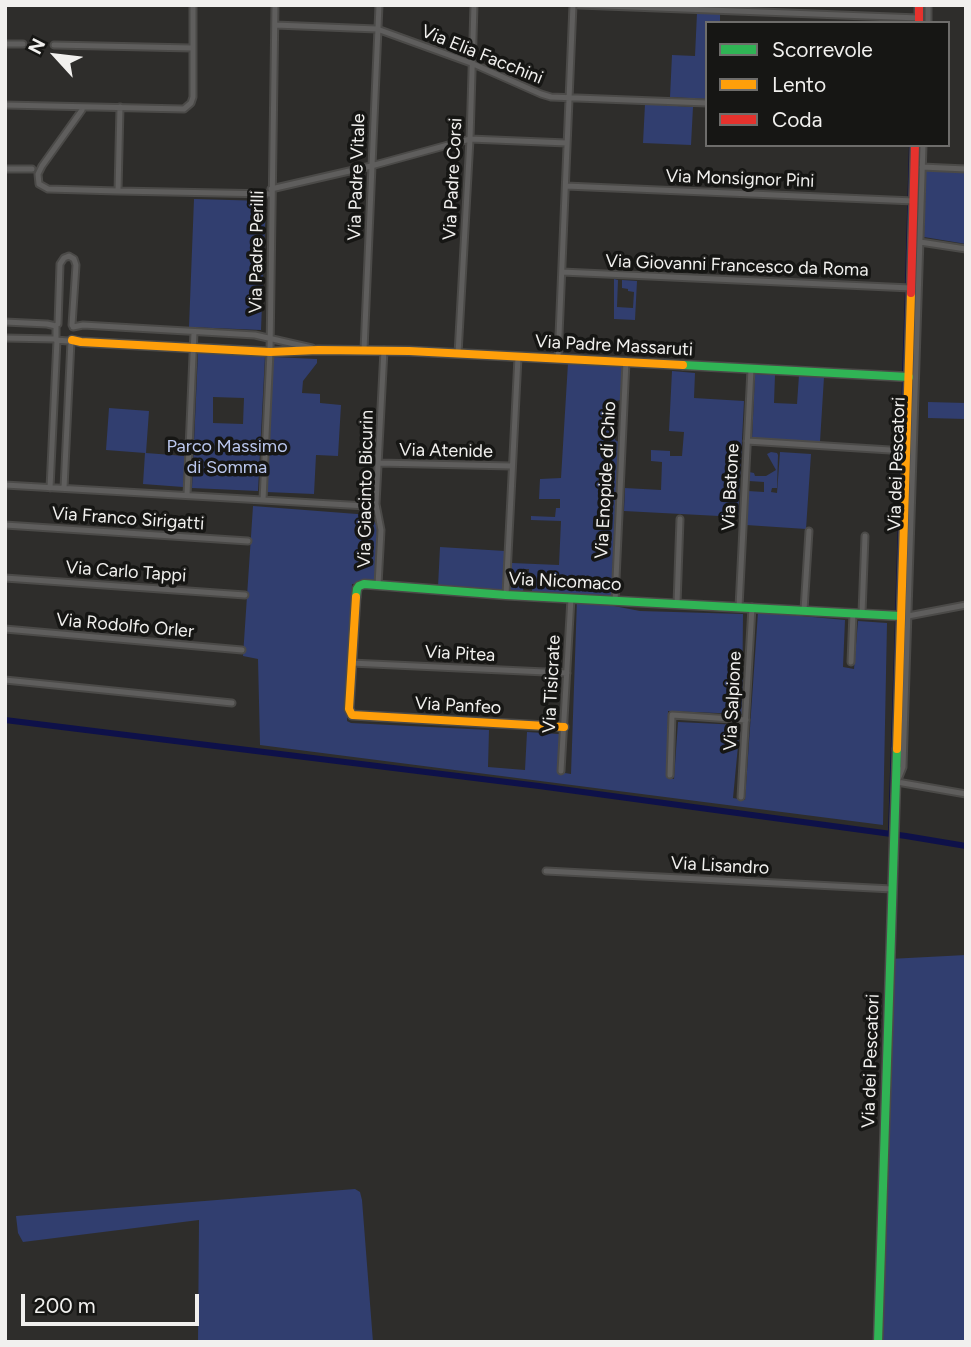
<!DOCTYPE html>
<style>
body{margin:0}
#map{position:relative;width:971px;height:1347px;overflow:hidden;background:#2e2d2b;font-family:Figtree,sans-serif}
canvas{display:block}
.frame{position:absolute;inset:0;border:7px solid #f1f0ee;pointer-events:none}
.legend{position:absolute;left:705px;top:21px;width:245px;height:126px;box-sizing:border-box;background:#161614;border:2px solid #6e6d6b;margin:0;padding:9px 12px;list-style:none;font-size:21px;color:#f1f0ee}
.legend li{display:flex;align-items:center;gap:14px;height:35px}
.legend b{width:35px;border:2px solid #6e6d6b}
.north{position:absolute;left:21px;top:21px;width:70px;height:70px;-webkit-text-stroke:5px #161614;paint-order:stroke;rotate:297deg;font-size:19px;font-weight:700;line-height:28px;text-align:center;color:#f1f0ee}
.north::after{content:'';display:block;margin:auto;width:24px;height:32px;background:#f1f0ee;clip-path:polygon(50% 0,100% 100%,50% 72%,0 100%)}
.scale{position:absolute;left:21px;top:1294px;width:178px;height:32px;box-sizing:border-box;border:4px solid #f1f0ee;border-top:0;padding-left:9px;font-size:21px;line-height:24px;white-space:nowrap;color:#f1f0ee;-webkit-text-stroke:5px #161614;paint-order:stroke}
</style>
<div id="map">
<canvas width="971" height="1347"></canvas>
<div class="frame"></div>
<ul class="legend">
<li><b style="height:9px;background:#30b455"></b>Scorrevole</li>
<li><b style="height:9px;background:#ff9f0a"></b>Lento</li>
<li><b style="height:9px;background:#e5322d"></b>Coda</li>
</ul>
<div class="north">N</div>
<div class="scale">200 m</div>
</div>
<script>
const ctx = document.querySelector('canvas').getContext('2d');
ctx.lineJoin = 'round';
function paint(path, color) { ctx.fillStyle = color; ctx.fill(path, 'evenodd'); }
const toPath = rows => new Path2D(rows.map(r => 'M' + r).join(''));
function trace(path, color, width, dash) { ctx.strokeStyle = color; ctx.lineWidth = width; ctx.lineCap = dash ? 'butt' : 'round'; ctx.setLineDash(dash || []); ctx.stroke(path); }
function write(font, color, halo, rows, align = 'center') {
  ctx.font = font + ' Figtree,sans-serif'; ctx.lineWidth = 7; ctx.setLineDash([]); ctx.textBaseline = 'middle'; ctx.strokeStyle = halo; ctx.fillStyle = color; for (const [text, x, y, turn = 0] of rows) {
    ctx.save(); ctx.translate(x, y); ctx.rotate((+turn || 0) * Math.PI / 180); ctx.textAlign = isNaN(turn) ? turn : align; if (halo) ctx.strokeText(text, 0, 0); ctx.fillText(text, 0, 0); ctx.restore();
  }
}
const green = toPath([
 [697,13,720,14,720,23,707,23,707,99,670,97,672,55,695,56],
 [645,104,693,107,691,145,643,143],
 [926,169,966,171,966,244,924,237],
 [194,199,266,201,261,330,189,327],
 [614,279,618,280,617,307,633,308,634,292,628,291,628,289,622,288,622,280,637,281,635,320,614,319],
 [198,353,265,356,258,491,192,488],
 [213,397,244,398,243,424,213,423],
 [273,357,317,359,317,363,303,381,302,393,320,394,320,403,341,405,338,456,316,455,314,494,266,492],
 [568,363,623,365,621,400,616,401,615,440,619,442,611,597,532,592,532,588,528,588,529,569,518,569,517,582,524,582,523,592,510,592,512,563,559,565,561,521,531,520,531,516,555,517,556,508,560,508,560,499,539,499,540,479,561,478],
 [672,371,695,373,694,398,744,401,738,517,624,511,625,488,661,490,662,462,651,461,651,450,670,451,670,456,682,456,684,432,669,431],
 [755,374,775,375,774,403,797,404,799,375,824,377,820,442,752,439],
 [928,402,966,403,966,419,928,418],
 [109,408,149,411,146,453,185,456,183,487,143,484,145,453,106,450],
 [771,452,777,453,778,455,777,488,772,488,771,492,777,493,780,452,811,454,806,529,746,525,748,491,764,492,764,482,749,481,749,472,754,473,755,476,766,476,776,470,767,454],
 [253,506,370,515,377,526,376,580,374,583,352,584,347,721,351,723,489,730,488,767,525,770,527,732,559,734,559,772,571,774,577,599,640,611,743,614,742,714,668,711,667,778,674,779,678,722,740,725,733,798,745,800,758,612,845,620,843,667,854,669,858,621,887,623,883,825,260,745,258,659,243,656],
 [440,547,505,551,503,591,438,587],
 [966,955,966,1342,878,1342,889,959],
 [355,1189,360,1192,362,1200,373,1342,198,1342,199,1220,23,1242,18,1233,16,1216]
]);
const stream = toPath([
 [914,23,914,21],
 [906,284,910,145],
 [903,375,906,290],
 [901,449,903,381],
 [896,613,901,454],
 [889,833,896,619]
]);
const canal = toPath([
 [5,720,539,786,906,836,966,846]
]);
const street = toPath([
 [579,5,919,18],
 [928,23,928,5],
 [275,25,377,29,471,63,541,94,551,97,707,103],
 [5,44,23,44],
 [54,45,192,48],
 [5,105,184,109,191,103,193,97,193,5],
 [120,107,118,191,271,194],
 [82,110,42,166,38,174,39,184,48,189,118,191],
 [923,145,903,767,897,782,966,794],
 [922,167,966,169],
 [5,169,32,169],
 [566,186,914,201],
 [271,189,371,166,470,139,567,143],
 [920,242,966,249],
 [562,272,911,288],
 [5,322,47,324,56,326],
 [58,324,60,264,64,258,69,256,74,259,76,265,72,325],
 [56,326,56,340,68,341],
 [73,327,83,325,255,335,312,348],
 [5,338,55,339],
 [364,350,379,5],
 [458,354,470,139,474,5],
 [558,359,573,5],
 [747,441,906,451],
 [378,463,512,466],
 [5,485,366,506,376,504],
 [50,488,57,340],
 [64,488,71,341],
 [187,495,194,332],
 [263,500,270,352,275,5],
 [5,525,248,541],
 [5,578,245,595],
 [378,585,381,530,376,504,384,350],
 [506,595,518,357],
 [615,601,626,361],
 [677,604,680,519],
 [739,607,751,369],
 [804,610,809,531],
 [862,613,865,536],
 [908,616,966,605],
 [5,629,242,650],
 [851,662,853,613],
 [351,663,567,673],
 [5,680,232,703],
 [561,771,571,598],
 [670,775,672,715,746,720],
 [741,797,752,607],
 [546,871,892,889]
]);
const fast = toPath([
 [683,365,909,377],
 [356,597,357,589,359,586,364,584,506,595,901,616],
 [878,1342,897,749]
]);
const slow = toPath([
 [72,340,81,342,270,352,318,350,409,351,683,365],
 [356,597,349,709,352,715,564,727],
 [897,749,911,293]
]);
const jam = toPath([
 [919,5,919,23],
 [911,293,915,145]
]);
const streetNames = [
 ["Via Elia Facchini",482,55,22],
 ["Via Padre Vitale",357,177,-88],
 ["Via Padre Corsi",453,179,-87],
 ["Via Monsignor Pini",740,179,2],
 ["Via Padre Perilli",257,252,-89],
 ["Via Giovanni Francesco da Roma",737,266,2],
 ["Via Padre Massaruti",614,346,3],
 ["Via Atenide",446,451,1],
 ["Via dei Pescatori",897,464,-88],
 ["Via Enopide di Chio",606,480,-87],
 ["Via Batone",731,487,-87],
 ["Via Giacinto Bicurin",366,489,-89],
 ["Via Franco Sirigatti",128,519,4],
 ["Via Carlo Tappi",126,572,4],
 ["Via Nicomaco",565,582,3],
 ["Via Rodolfo Orler",125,626,5],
 ["Via Pitea",460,654,3],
 ["Via Tisicrate",552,684,-87],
 ["Via Salpione",733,701,-87],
 ["Via Panfeo",458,706,3],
 ["Via Lisandro",720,866,3],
 ["Via dei Pescatori",871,1061,-88]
];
const parkNames = [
 ["Parco Massimo",227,447],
 ["di Somma",227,468]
];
paint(green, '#313e6f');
trace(stream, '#0e1149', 2);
trace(canal, '#0e1149', 6);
trace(street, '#4b4a48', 9);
trace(fast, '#4b4a48', 11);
trace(slow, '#4b4a48', 11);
trace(jam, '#4b4a48', 11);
trace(street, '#5f5e5d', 5);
trace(fast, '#30b455', 8);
trace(slow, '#ff9f0a', 8);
trace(jam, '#e5322d', 8);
write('18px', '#f1f0ee', '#161614', streetNames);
write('18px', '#bbc8ef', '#161614', parkNames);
</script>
